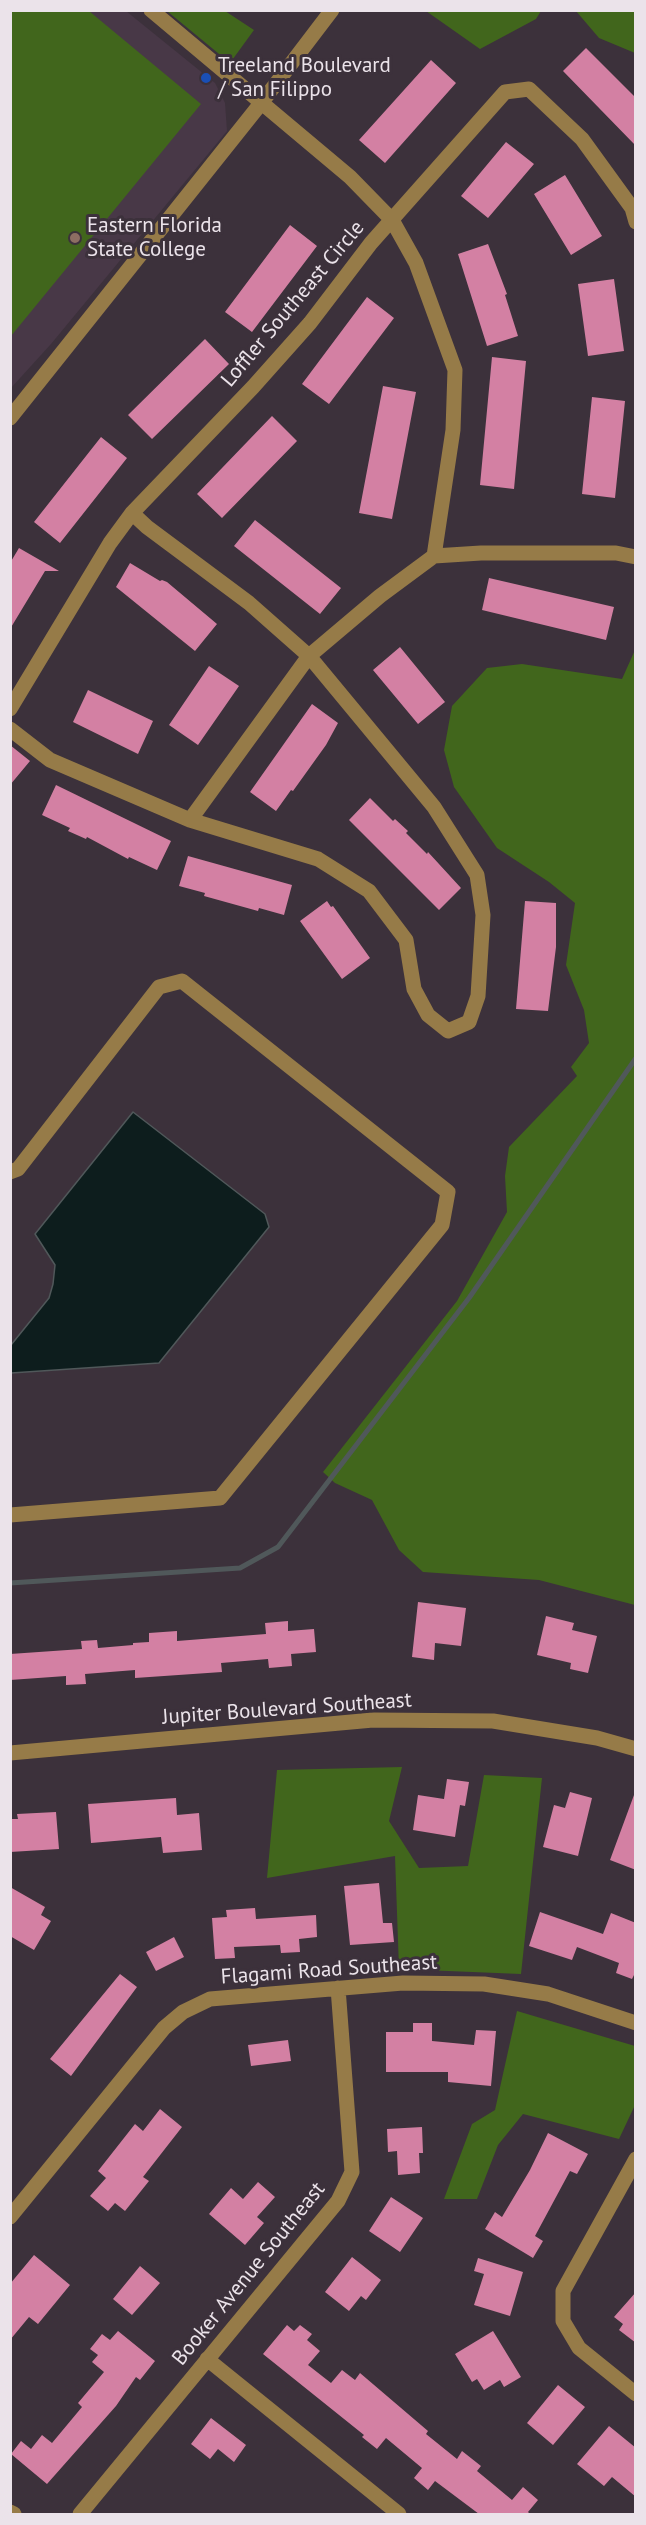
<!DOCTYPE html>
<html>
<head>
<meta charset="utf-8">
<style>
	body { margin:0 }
	#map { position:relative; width:646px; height:2525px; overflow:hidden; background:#3c313b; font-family:"PT Sans",sans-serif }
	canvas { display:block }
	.frame { position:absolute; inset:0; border:12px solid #ebe3ea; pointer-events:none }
</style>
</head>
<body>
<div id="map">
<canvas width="646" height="2525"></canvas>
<div class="frame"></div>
</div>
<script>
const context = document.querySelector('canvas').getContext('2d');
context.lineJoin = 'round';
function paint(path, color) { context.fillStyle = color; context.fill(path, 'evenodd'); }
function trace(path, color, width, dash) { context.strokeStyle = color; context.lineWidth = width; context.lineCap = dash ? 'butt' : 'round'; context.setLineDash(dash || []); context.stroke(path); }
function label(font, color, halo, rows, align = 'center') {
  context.font = font + ' "PT Sans",sans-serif'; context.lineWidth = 6; context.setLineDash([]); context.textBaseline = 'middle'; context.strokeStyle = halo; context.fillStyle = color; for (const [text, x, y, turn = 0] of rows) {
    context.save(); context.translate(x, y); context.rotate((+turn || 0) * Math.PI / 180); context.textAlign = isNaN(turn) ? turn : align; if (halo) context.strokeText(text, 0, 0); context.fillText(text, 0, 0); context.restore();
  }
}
paint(new Path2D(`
	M11,11h115l89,72 10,20 2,28 -176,213 -40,44z`), '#483847');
paint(new Path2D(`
	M11,10l78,1 112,93 -190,232z
	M167,11h58l29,19 -24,33z
	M426,11h115l-5,8 -56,30z
	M576,11h59v42l-36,-15z
	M635,650v955l-96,-25 -116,-8 -24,-22 -27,-50 -37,-17 -12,-11 134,-171 50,-89 -2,-36 4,-29 68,-71 -6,-9 18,-24 -5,-33 -18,-45 9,-62 -26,-21 -52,-34 -43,-61 -10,-37 8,-44 35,-38 35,-4 100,15z
	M402,1767l-13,54 30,47 49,-2 16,-91 58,3 -21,196 -122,-5 -4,-113 -128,22 10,-108z
	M517,2011l118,35v59l-16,34 -96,-25 -25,31 -21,54h-33l28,-75 23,-14z`), '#41661c');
const water = new Path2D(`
	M133,1112l132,102 4,13 -110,136 -148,10v-28l38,-47 4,-14 2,-19 -20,-31z`);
paint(water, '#0d1d1d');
trace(water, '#50585a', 1.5);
trace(new Path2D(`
	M10,1583l230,-15 38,-21 191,-249 167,-240`), '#50585a', 5);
paint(new Path2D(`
	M586,48l50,50v48l-73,-75z
	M431,60l25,23 -71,80 -26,-23z
	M506,142l28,22 -46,54 -27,-22z
	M565,175l37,61 -31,19 -37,-61z
	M290,225l27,21 -65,86 -27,-20z
	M488,244l19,50 -2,1 13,41 -31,10 -29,-92z
	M614,279l10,72 -36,5 -10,-72z
	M367,297l27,21 -65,86 -27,-20z
	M205,339l24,25 -77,75 -24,-24z
	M492,357l34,4 -12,128 -34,-4z
	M383,386l33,6 -24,127 -33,-6z
	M592,397l33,4 -10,97 -33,-4z
	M272,416l25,25 -75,77 -25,-24z
	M101,437l26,21 -67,85 -26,-21z
	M255,520l86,68 -21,26 -86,-68z
	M19,548l40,23h-14l-35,58v-66z
	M130,563l30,18 2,-1 5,2 50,42 -22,27 -79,-64z
	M489,578l125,29 -8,33 -124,-30z
	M400,647l45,55 -27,22 -45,-54z
	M209,666l30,20 -41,59 -29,-20z
	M88,690l65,31 -15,33 -65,-32z
	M312,704l26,19 -12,22 -33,46 -2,-1 -15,21 -26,-19z
	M10,745l20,16 -20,24z
	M56,785l115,56 -14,29 -28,-13 -1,2 -41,-22 -1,2 -18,-8 2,-3 -28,-13z
	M370,798l23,23 2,-2 13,12 -2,2 21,21 1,-2 33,36 -22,22 -90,-90z
	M188,856l104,29 -8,30 -25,-7 -1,3 -54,-15 1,-3 -26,-7z
	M327,901l4,6 2,-1 37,52 -28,21 -42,-58z
	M525,901l31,2v44l-8,64 -32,-2z
	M418,1602l48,6 -5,38 -26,-3 -1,17 -22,-3z
	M546,1616l28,7 -2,7 25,6 -9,37 -18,-4 1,-6 -34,-8z
	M288,1621v10l26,-2 2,23 -25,2 1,12 -23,2 -1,-9 -47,4 1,9 -87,6v-8l-50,4 1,10 -20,1v-9l-56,4v-26l72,-5 -1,-8 16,-1 1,8 35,-3v-2l16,-1v-9l28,-2v10l89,-7 -1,-11z
	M447,1779l22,3 -4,24 -5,-1 -5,32 -42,-7 5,-35 26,4z
	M570,1792l22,6 -14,58 -35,-9 11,-42 11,3z
	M634,1795h2v75l-26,-10z
	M176,1798l1,17 22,-2 3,37 -39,3 -2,-16 -70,6 -3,-39z
	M56,1812l3,37 -49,3v-33h8l-1,-5z
	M379,1883l4,40h9l2,19 -44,3 -6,-59z
	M10,1887l35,20 -4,8 10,6 -17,29 -24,-14z
	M255,1908l1,11 60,-4 1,22 -18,2 1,13 -19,1 -1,-8 -46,2 1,11 -20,1 -3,-41 15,-1 -1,-7z
	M540,1912l63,22 8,-21 25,10v48l-4,8 -16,-6 3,-10 -42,-16 -5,13 -43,-14z
	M174,1937l10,20 -28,14 -10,-19z
	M120,1974l17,13 -66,89 -21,-17z
	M413,2023h19v18l42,4 2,-15 20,1 -5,55 -43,-4v-10h-62v-40h27z
	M288,2040l3,21 -40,5 -3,-21z
	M160,2109l22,18 -39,50 6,4 -24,30 -10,-8 -7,8 -18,-15 16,-18 -8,-7 37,-47 8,7z
	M422,2127l1,26h-4l1,20 -22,2 -1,-24 -9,1 -1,-23z
	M548,2133l40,21 -11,20 -7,-3 -35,65 8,5 -10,17 -48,-29 10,-17 7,5 28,-47z
	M258,2182l17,15 -18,20 7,6 -19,22 -36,-31 22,-26 12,11z
	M391,2197l32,21 -23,34 -31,-21z
	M34,2255l36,30 -32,39 -9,-7 -19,23v-56z
	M352,2257l29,23 -15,20 -5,-4 -12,15 -24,-19z
	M478,2258l45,14 -13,44 -36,-11 10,-31 -10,-3z
	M140,2266l20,17 -28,32 -19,-16z
	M636,2292v51l-17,-13 4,-6 -9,-7z
	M287,2325l7,6 6,-6 12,9 -5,6 13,11 -12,14 23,18 11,-13 13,10 5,-7 68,58 -2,3 31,25 5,-8 19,15 -4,5 35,29 11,-13 15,13 -10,12 2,2h-51l-44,-33 -7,9 -14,-12 8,-10 -36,-30 -9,11 -15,-12 2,-2 -101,-81z
	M118,2331l37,30 -15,19 -4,-3 -20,29 -69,78 -36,-30 10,-13 10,8 11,-14 10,8 30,-36 -4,-4 26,-31 -12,-10 6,-7 -8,-6 12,-15 8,6z
	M493,2331l28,46 -17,10 -4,-7 -16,10 -7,-11 -5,3 -17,-28z
	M558,2385l27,22 -32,38 -26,-22z
	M211,2418l35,27 -12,17 -16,-13 -8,10 -19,-15z
	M609,2426l27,22v49l-24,-20 -8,9 -27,-22z`), '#d380a3');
trace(new Path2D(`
	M151,10l199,167 42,43 24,43 39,107 -2,60 -19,126
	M10,418l252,-316 70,-92
	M10,709l100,-166 22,-30 121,-126 57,-64 61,-80 134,-151 24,-3 53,50 50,69 4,14
	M10,729l40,31 140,60 128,39 51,32 37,49 8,49 14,26 20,16 21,-9 9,-26 5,-81 -6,-40 -43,-68 -125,-151 -60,-53 -102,-76 -15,-14
	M190,820l119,-164 71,-60 54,-40 47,-3h135l20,4
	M10,1172l8,-3 141,-182 23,-6 266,211 -6,33 -222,273 -210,17
	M10,1753l363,-33 120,1 104,17 39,11
	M636,2159l-73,132v30l16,27 57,46
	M10,2217l154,-189 19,-16 27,-13 193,-16 81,1 64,10 88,29
	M207,2359l192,155
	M10,2512l4,2
	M80,2514l258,-313 14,-29 -14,-184`), '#967b48', 15);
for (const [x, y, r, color] of [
	[206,78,6,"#1a4fb4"],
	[75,238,6,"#8d6e63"]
]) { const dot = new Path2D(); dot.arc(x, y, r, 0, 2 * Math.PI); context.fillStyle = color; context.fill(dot); trace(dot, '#3c313b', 2); }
label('21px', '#ebe3ea', '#3c313b', [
	["Treeland Boulevard",218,66],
	["/ San Filippo",218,90],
	["Eastern Florida",87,226],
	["State College",87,250]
], 'left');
label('21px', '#ebe3ea', '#3c313b', [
	["Loffler Southeast Circle",293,304,-50],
	["Jupiter Boulevard Southeast",287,1709,-4],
	["Flagami Road Southeast",329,1970,-4],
	["Booker Avenue Southeast",249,2274,-51]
]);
</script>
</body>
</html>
